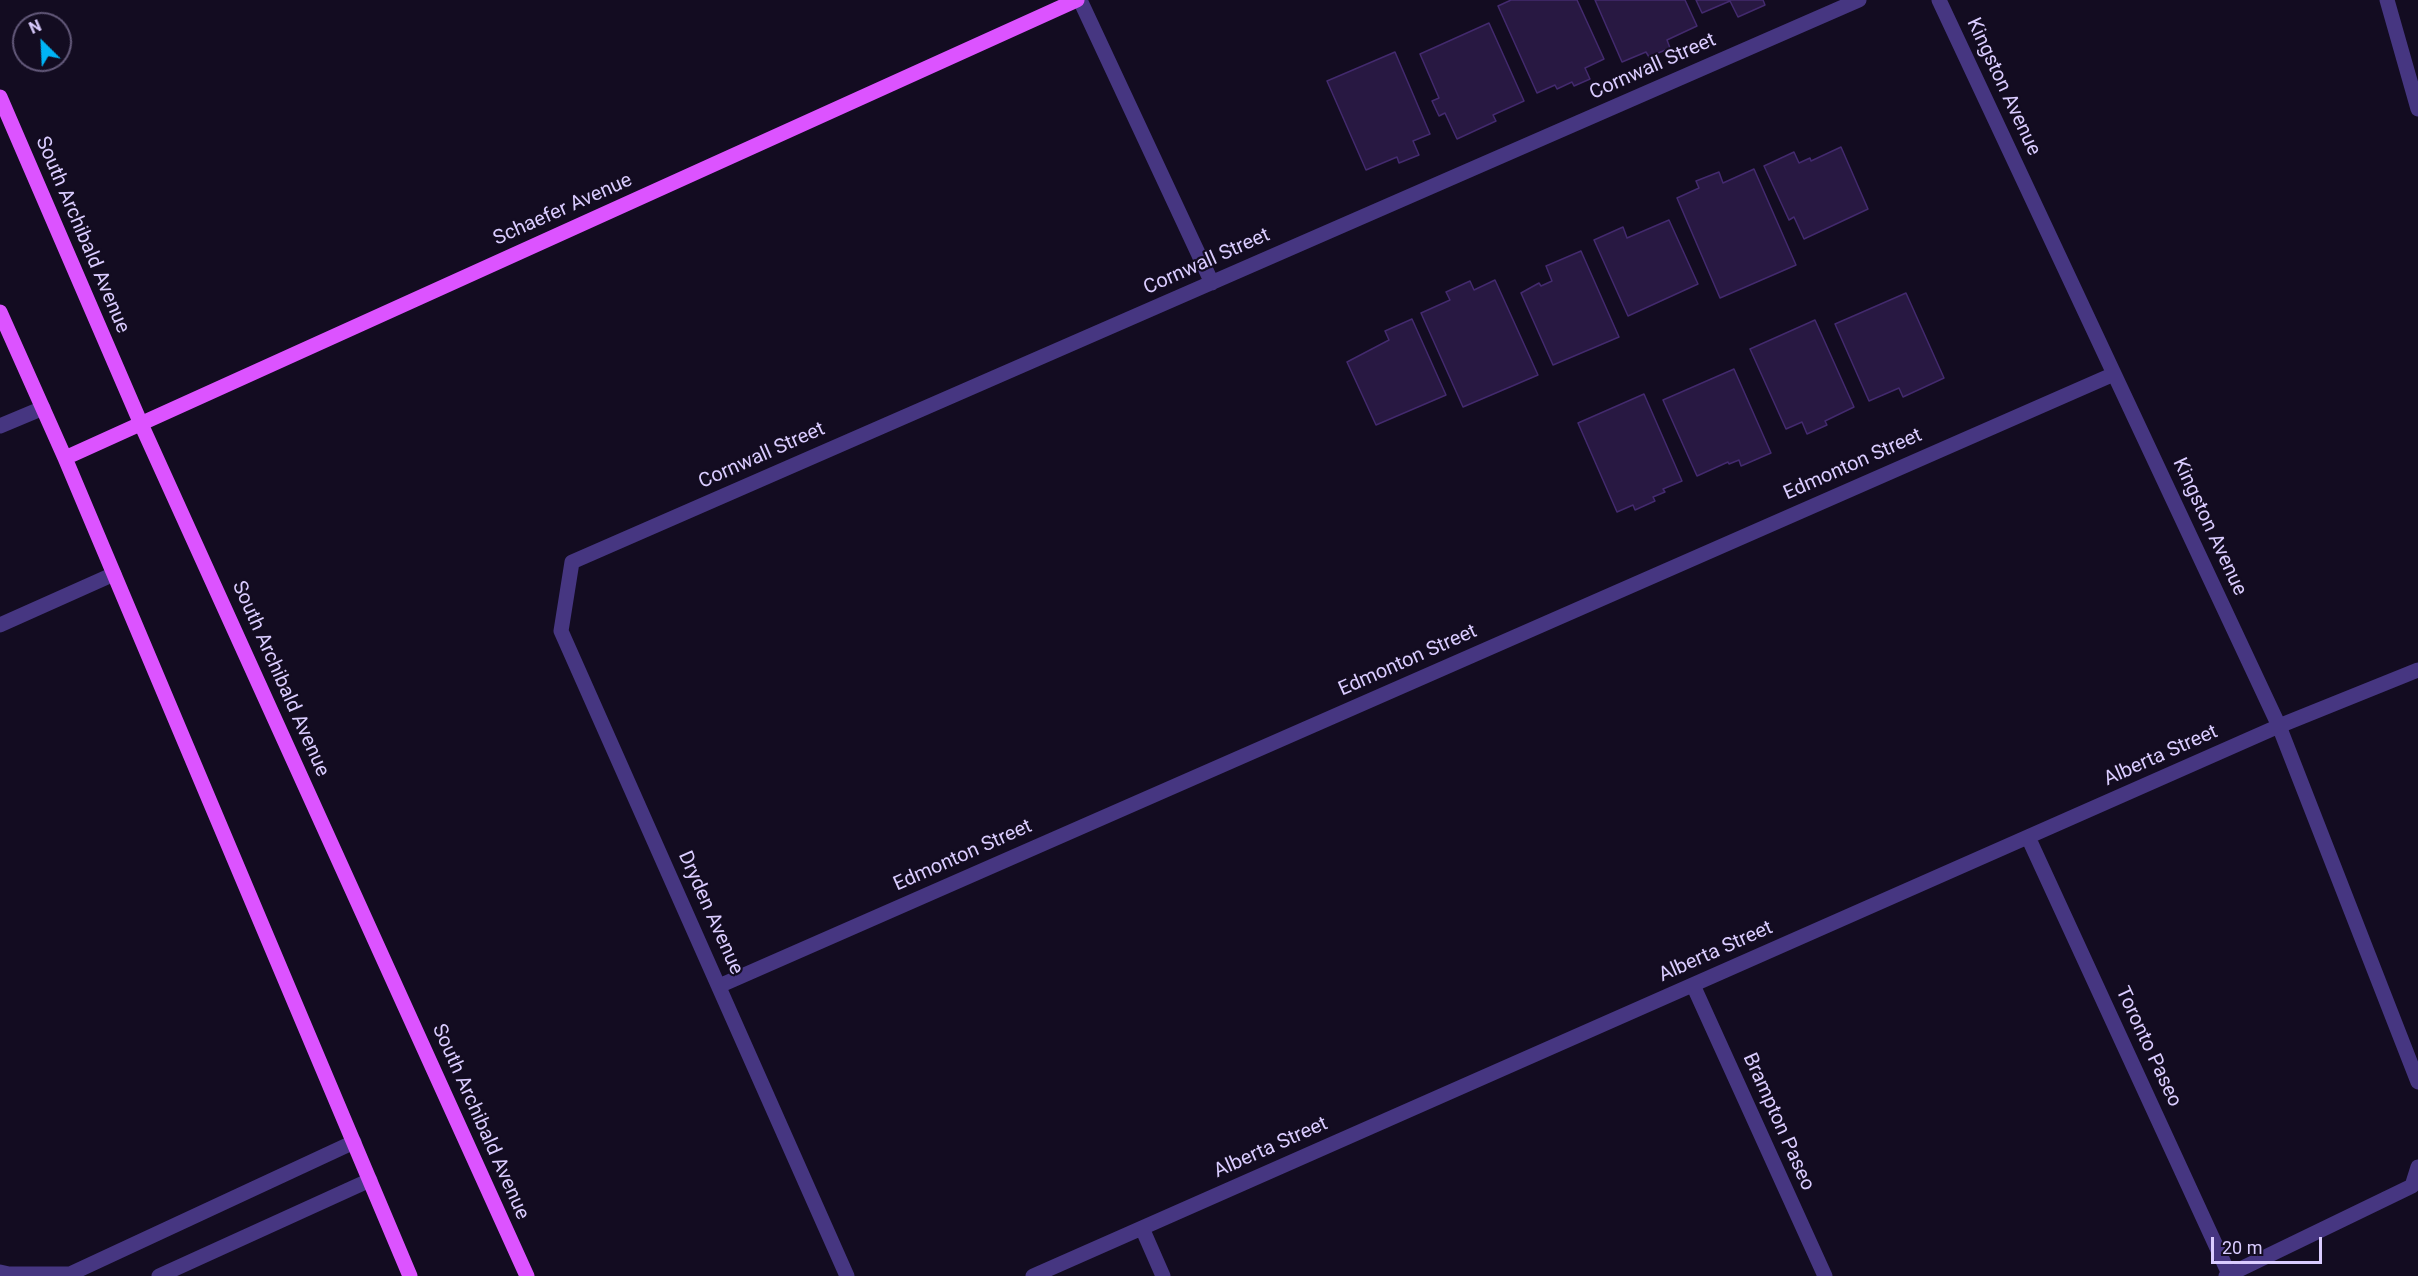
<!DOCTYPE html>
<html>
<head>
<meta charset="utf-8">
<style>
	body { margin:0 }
	#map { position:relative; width:2418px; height:1276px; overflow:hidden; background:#130c21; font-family:Roboto,sans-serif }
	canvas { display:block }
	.north { position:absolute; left:12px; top:12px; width:60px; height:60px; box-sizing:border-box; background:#130c21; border:2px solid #63597a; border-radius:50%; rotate:336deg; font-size:16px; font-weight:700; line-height:24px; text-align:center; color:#daccff }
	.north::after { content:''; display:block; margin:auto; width:21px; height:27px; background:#00b5f7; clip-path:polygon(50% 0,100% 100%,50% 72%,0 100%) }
	.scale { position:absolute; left:2211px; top:1237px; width:111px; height:27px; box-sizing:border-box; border:3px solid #daccff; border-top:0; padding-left:8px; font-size:18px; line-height:21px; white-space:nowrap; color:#daccff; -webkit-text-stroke:4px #130c21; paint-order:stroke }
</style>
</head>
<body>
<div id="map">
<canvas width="2418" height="1276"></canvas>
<div class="north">N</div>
<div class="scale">20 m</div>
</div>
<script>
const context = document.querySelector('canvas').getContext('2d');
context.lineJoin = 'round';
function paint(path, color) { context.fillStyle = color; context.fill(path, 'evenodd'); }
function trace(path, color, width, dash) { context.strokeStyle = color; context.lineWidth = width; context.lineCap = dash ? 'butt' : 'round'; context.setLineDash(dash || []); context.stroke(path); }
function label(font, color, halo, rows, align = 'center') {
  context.font = font + ' Roboto,sans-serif'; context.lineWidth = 4.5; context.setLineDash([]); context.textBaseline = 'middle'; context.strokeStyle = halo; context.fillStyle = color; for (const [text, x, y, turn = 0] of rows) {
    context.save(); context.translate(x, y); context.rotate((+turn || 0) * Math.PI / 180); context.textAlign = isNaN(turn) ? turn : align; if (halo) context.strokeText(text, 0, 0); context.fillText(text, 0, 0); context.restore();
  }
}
const building = new Path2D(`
	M1511,0h66l27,59 -19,9 5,11 -16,7 -2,-4 -15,7 -2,-4 -18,8 -39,-87z
	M1595,0h90l12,26 -30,14 3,8 -21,9 -3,-5 -24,10z
	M1696,0h67l2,5 -27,12 -8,-16 -28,12z
	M1489,23l35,78 -31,14 3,6 -39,18 -12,-26 -6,3 -7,-15 7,-3 -19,-44z
	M1395,52l35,82 -17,7 6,14 -20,8 -2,-6 -31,13 -39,-89z
	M1841,147l27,62 -64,30 -10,-22 -5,3 -25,-54 30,-14 5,11 11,-5 1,3z
	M1754,169l42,96 -76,33 -43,-100 22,-10 -3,-7 23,-9 4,11z
	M1669,220l29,64 -70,32 -34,-76 29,-13 4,11z
	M1581,251l38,86 -66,28 -32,-72 18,-10 2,3 11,-5 -6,-15z
	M1495,280l43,95 -75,32 -42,-94 29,-13 -4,-8 24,-11 4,9z
	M1906,293l38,85 -41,19 -4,-9 -30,13 -34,-77z
	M1412,319l34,76 -70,30 -29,-63 42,-22 -4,-9z
	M1815,320l39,87 -29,14 2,4 -20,9 -5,-12 -16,7 -36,-80z
	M1734,369l37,84 -30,13 -2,-6 -10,4 -1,-2 -31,14 -34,-76z
	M1644,394l38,87 -19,8 2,3 -12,5 2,4 -20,9 -2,-5 -16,7 -39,-89z`);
paint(building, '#281842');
trace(building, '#432a6e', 1.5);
trace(new Path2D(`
	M1080,0l132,283
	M1939,0l340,726 139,356
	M2387,0l31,109
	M0,426l43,-18
	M0,625l114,-51
	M2028,837l201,437
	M1693,985l132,291
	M719,986l1395,-612
	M1142,1228l21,48
	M0,1272l9,2h61l284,-132
	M159,1276l211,-96
	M847,1276l-286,-645 11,-69 1287,-562
	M1033,1276l1246,-550 139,-56
	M2226,1276l186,-90 6,-19`), '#463681', 15);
trace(new Path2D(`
	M0,97l141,327 386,852
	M0,312l65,146 345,818
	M65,458l1012,-458`), '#dc53ff', 15);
label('20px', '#daccff', '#130c21', [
	["Cornwall Street",1653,67,-24],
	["Kingston Avenue",2003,87,65],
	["Schaefer Avenue",563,210,-24],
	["South Archibald Avenue",82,235,67],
	["Cornwall Street",1207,262,-24],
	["Cornwall Street",762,456,-24],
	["Edmonton Street",1853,465,-24],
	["Kingston Avenue",2209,527,65],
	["Edmonton Street",1408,661,-24],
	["South Archibald Avenue",280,679,66],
	["Alberta Street",2161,756,-24],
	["Edmonton Street",963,856,-24],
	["Dryden Avenue",710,913,66],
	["Alberta Street",1716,952,-24],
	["Toronto Paseo",2148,1047,65],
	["South Archibald Avenue",480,1122,66],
	["Brampton Paseo",1778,1122,66],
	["Alberta Street",1271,1148,-24]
]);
</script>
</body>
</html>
